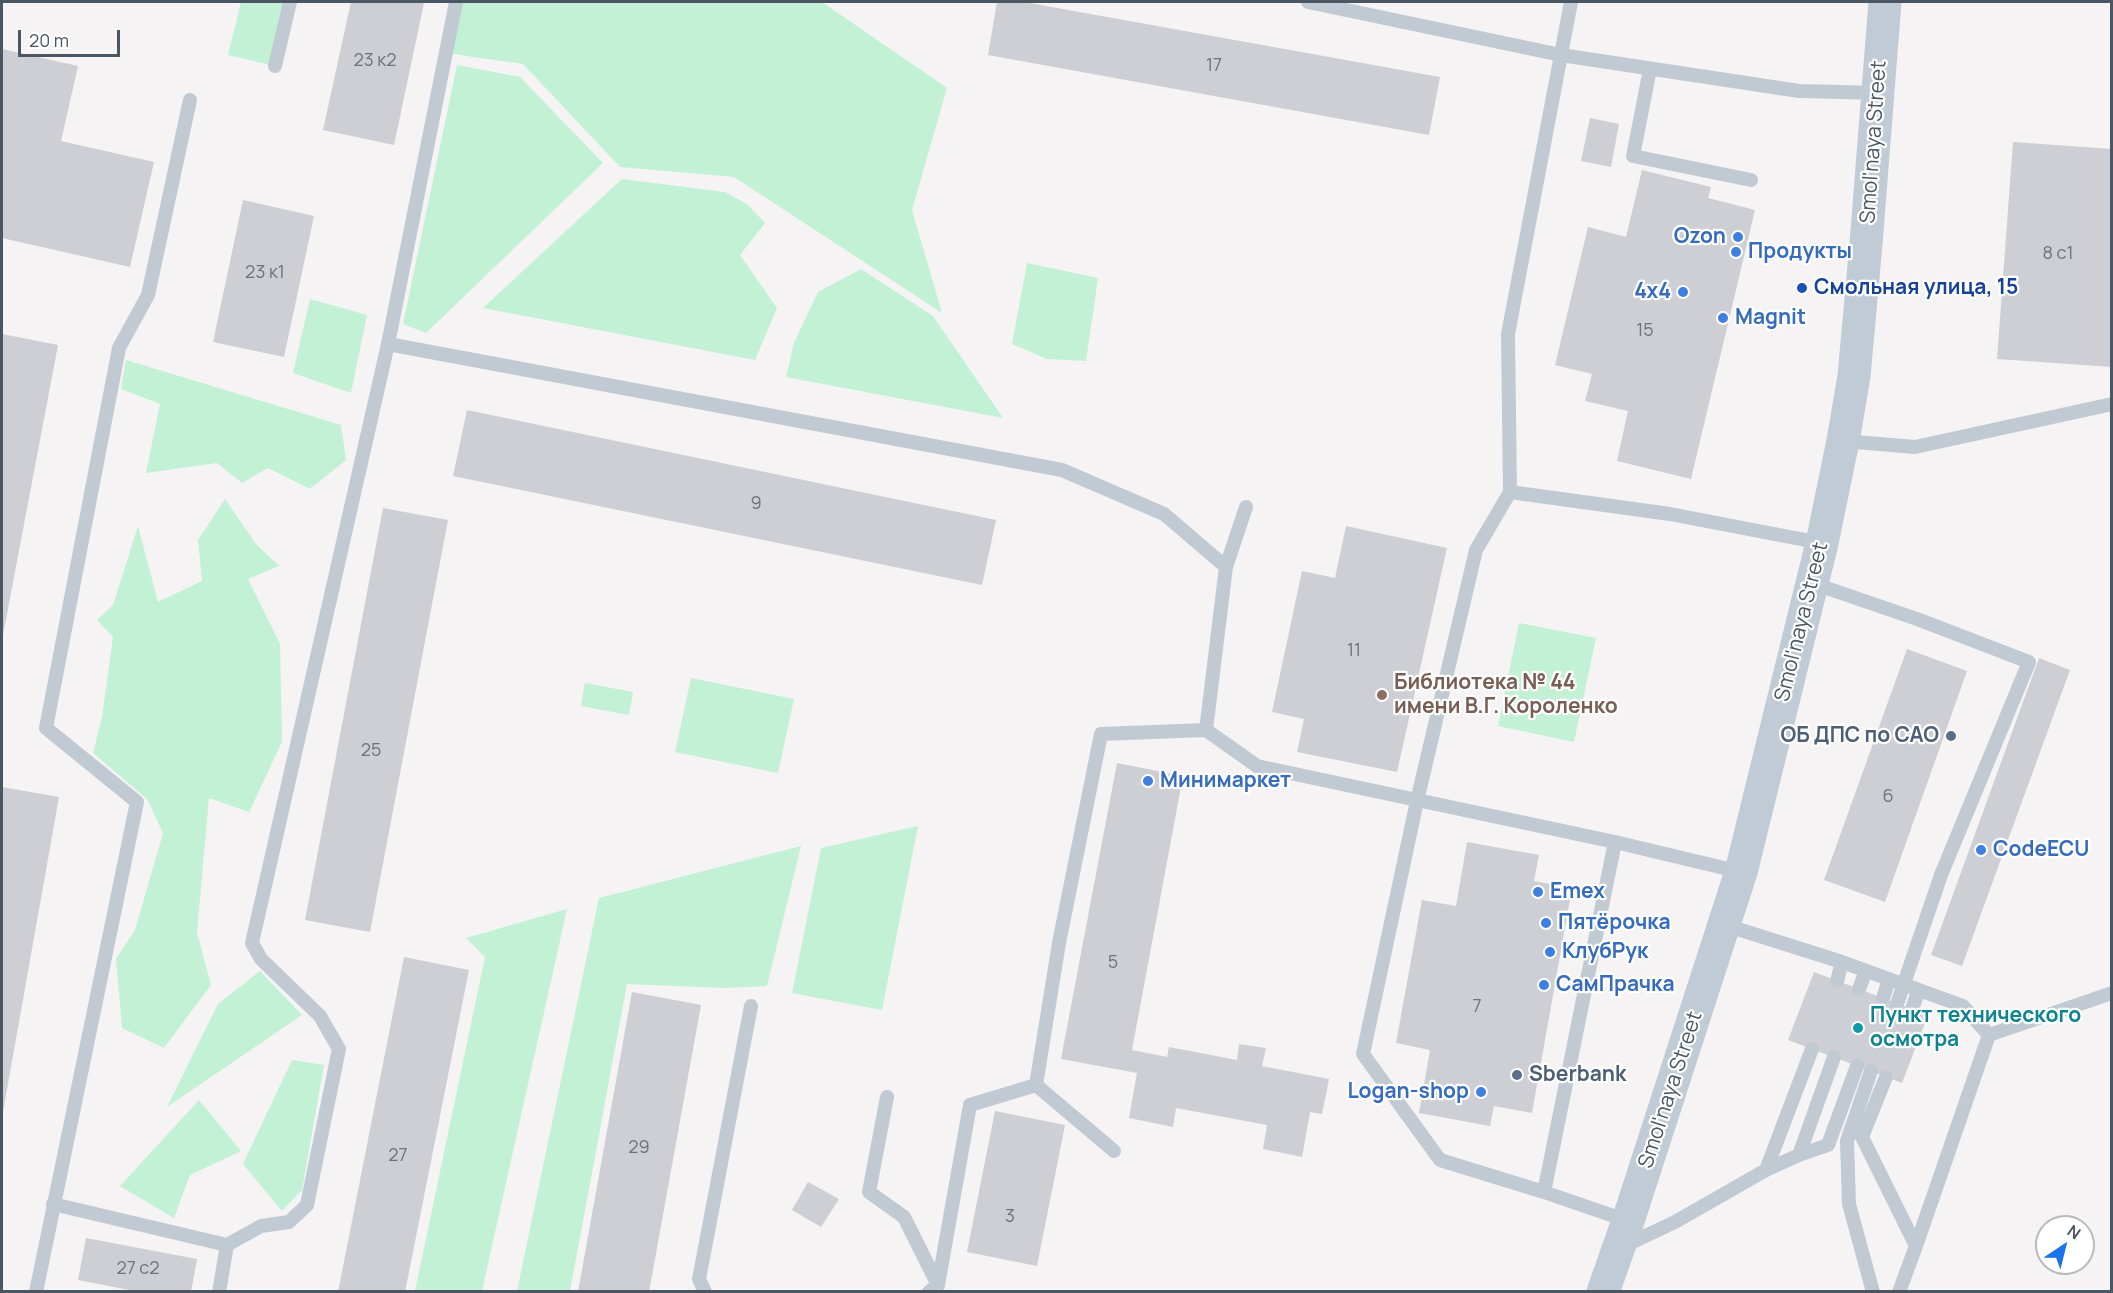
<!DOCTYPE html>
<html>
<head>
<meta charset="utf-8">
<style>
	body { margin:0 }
	#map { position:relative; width:2113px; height:1293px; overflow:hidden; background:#f5f3f3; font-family:Manrope,sans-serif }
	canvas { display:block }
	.frame { position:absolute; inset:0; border:3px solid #4a5661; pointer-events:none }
	.north { position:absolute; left:2035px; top:1215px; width:60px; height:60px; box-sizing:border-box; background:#fff; border:2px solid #b7bbc0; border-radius:50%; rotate:35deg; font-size:16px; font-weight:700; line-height:24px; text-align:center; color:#4a5661 }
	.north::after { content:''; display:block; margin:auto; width:21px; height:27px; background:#1a73e8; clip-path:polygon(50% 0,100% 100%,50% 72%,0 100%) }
	.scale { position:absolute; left:18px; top:30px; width:102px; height:27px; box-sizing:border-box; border:3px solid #4a5661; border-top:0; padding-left:8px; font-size:18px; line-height:21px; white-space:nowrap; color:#4a5661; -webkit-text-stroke:4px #fff; paint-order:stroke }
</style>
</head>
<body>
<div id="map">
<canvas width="2113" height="1293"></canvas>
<div class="frame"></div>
<div class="north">N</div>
<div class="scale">20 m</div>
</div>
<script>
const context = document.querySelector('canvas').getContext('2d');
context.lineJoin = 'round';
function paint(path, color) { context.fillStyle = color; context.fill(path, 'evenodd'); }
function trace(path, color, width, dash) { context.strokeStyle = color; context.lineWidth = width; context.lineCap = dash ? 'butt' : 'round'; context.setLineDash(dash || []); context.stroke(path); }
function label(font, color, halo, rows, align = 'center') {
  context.font = font + ' Manrope,sans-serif'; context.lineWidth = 4.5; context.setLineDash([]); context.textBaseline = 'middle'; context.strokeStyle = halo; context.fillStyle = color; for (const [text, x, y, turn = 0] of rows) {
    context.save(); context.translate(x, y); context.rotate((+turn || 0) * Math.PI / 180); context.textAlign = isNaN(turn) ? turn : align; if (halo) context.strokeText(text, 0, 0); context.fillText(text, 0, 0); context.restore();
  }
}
paint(new Path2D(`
	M241,2h49l-15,64 -47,-11z
	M456,2h366l125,86 -35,122 30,103 -208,-136 -114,-10 -97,-103 -77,-11z
	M457,65l63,12 83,86 -177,170 -23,-9z
	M622,179l103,13 22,12 18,19 -25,32 37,53 -22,52 -272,-52z
	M1027,263l71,15 -12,83 -39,-2 -35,-15z
	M861,269l72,47 70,102 -217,-41 8,-34 24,-51z
	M310,299l57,16 -16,78 -58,-20z
	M126,360l215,65 5,35 -36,29 -42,-21 -26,15 -25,-20 -71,10 14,-69 -39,-15z
	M225,499l31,45 23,22 -31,13 32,65 2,98 -33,70 -40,-14 -12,134 14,53 -47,63 -42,-20 -6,-69 19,-29 28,-97 -16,-34 -54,-46 9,-36 11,-80 -16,-17 16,-15 25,-79 20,76 44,-21 -4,-41z
	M1519,623l77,15 -22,104 -76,-16z
	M691,678l103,21 -16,74 -103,-21z
	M585,683l48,9 -4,23 -48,-9z
	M918,826l-36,184 -90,-17 29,-145z
	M801,846l-34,140 -42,2 -98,-4 -57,307h-53l82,-393z
	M567,909l-85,382h-67l70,-334 -19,-19z
	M260,971l42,44 -135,92 51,-103z
	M292,1060l32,5 -22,125 -20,21 -39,-47z
	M199,1100l42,51 -51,24 -16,43 -54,-32z`), '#c3f1d5');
paint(new Path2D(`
	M351,2h64l9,1 -30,142 -71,-15z
	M997,2h27l416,75 -11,58 -441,-80z
	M2,49l76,17 -17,75 93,21 -24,105 -128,-29z
	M1590,118l29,6 -8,43 -30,-6z
	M2013,142l99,7v218l-115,-8z
	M1642,170l69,17 -3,11 47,12 -64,269 -74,-18 11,-50 -43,-10 7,-27 -37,-9 33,-138 38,10z
	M243,200l71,16 -30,141 -71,-15z
	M2,334l56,11 -55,290h-1z
	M467,410l529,110 -14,65 -529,-109z
	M383,508l65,12 -78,412 -65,-12z
	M1346,526l101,22 -50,224 -100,-20 7,-33 -32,-7 30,-141 33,7z
	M1907,649l60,22 -82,231 -61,-22z
	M2039,658l31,12 -108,296 -31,-11z
	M1117,763l66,13 -51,274 35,7 2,-10 68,13 2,-16 27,4 -4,18 67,13 -7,35 -12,-2 -8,45 -39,-8 4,-24 -91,-17 -3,19 -44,-9 8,-45 -76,-14z
	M2,787l57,10 -56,315h-1z
	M1467,842l72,13 -5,26 38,7 -40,225 -38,-7 -4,20 -71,-13 11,-63 -34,-7 26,-143 34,6z
	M404,957l65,13 -64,322h-67z
	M1814,972l114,43 -26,68 -114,-43z
	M632,992l69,13 -52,287h-71z
	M995,1111l70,14 -28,141 -70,-14z
	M808,1182l31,17 -18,28 -29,-17z
	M86,1238l111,21 -6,33h-51l-62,-12z`), '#cdcfd5');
trace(new Path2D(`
	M1308,2l253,53 238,36 80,2
	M275,66l15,-64
	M1650,69l-17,87 118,24
	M388,344l674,126 102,44 62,53 -20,163
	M1843,441l72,6 197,-43
	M1510,492l-2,-158 63,-332
	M1226,567l20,-60
	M1812,583l105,36 112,43 -88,213 -44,129
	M1725,925l117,37 121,44 26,29
	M1837,981l5,-19
	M1859,989l7,-18
	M1883,998l6,-19
	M1912,1009l7,-19
	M1871,1071l-24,70 2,63 24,88
	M1886,1077l-24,60 54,109
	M1036,1085l78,66
	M887,1097l-18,95 35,25 34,68
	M1799,1155l29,-10 29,-79
	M1766,1170l33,-15 35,-98
	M1544,1192l71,-350
	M53,1204l174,41 34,-19 28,-4 18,-17 32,-156 -19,-33 -59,-57 -9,-16 136,-599 68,-342
	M1628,1221l-84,-29 -104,-32 -77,-106 54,-253 59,-251 34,-58 160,22 151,29
	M1622,1247l53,-25 91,-52 46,-121
	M36,1292l101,-490 -91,-74 73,-380 29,-53 42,-195
	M219,1292l8,-47
	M705,1292l-6,-13 52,-273
	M929,1292l9,-7 32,-180 66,-20 23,-142 42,-209 105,-4 51,36 358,76 126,30
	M1899,1292l17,-46 73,-211 123,-42`), '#c1cad2', 14);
trace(new Path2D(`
	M1603,1292l25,-71 113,-349 81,-329 21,-102 11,-65 12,-132 19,-242`), '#c1cbd6', 33);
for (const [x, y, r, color] of [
	[1738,237,6,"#3f7fe0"],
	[1736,252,6,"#3f7fe0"],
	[1802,288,6,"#1a4fb4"],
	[1683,292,6,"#3f7fe0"],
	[1723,318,6,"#3f7fe0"],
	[1382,695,6,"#8d6e63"],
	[1951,736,6,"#5c6f8a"],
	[1148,781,6,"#3f7fe0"],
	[1981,850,6,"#3f7fe0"],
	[1538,892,6,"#3f7fe0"],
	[1546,923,6,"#3f7fe0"],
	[1550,952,6,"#3f7fe0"],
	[1544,985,6,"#3f7fe0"],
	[1858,1028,6,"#0f9aa8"],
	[1517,1075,6,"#5c6f8a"],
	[1481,1092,6,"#3f7fe0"]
]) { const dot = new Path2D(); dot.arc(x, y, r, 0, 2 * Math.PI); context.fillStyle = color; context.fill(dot); trace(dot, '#fff', 2); }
label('18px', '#6b747e', null, [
	["23 к2",375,61],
	["17",1214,66],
	["8 с1",2058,254],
	["23 к1",265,273],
	["15",1645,331],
	["9",756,504],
	["11",1354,651],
	["25",371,751],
	["6",1888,797],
	["5",1113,963],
	["7",1477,1007],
	["29",639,1148],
	["27",398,1156],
	["3",1010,1217],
	["27 с2",138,1269]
]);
label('21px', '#4a5661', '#fff', [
	["Smol'naya Street",1874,142,-86],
	["Smol'naya Street",1802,622,-76],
	["Smol'naya Street",1671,1090,-72]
]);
label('bold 21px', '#366cbe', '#fff', [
	["Ozon",1726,237,"right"],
	["Продукты",1748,252],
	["4х4",1671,292,"right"],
	["Magnit",1735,318],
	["Минимаркет",1160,781],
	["CodeECU",1993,850],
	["Emex",1550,892],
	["Пятёрочка",1558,923],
	["КлубРук",1562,952],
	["СамПрачка",1556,985],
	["Logan-shop",1469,1092,"right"]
], 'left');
label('bold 21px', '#164399', '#fff', [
	["Смольная улица, 15",1814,288]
], 'left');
label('bold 21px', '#785e54', '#fff', [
	["Библиотека № 44",1394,683],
	["имени В.Г. Короленко",1394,707]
], 'left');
label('bold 21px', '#4e5e75', '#fff', [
	["ОБ ДПС по САО",1939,736],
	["Sberbank",1529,1075,"left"]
], 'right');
label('bold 21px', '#0d838f', '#fff', [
	["Пункт технического",1870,1016],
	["осмотра",1870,1040]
], 'left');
</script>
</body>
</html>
